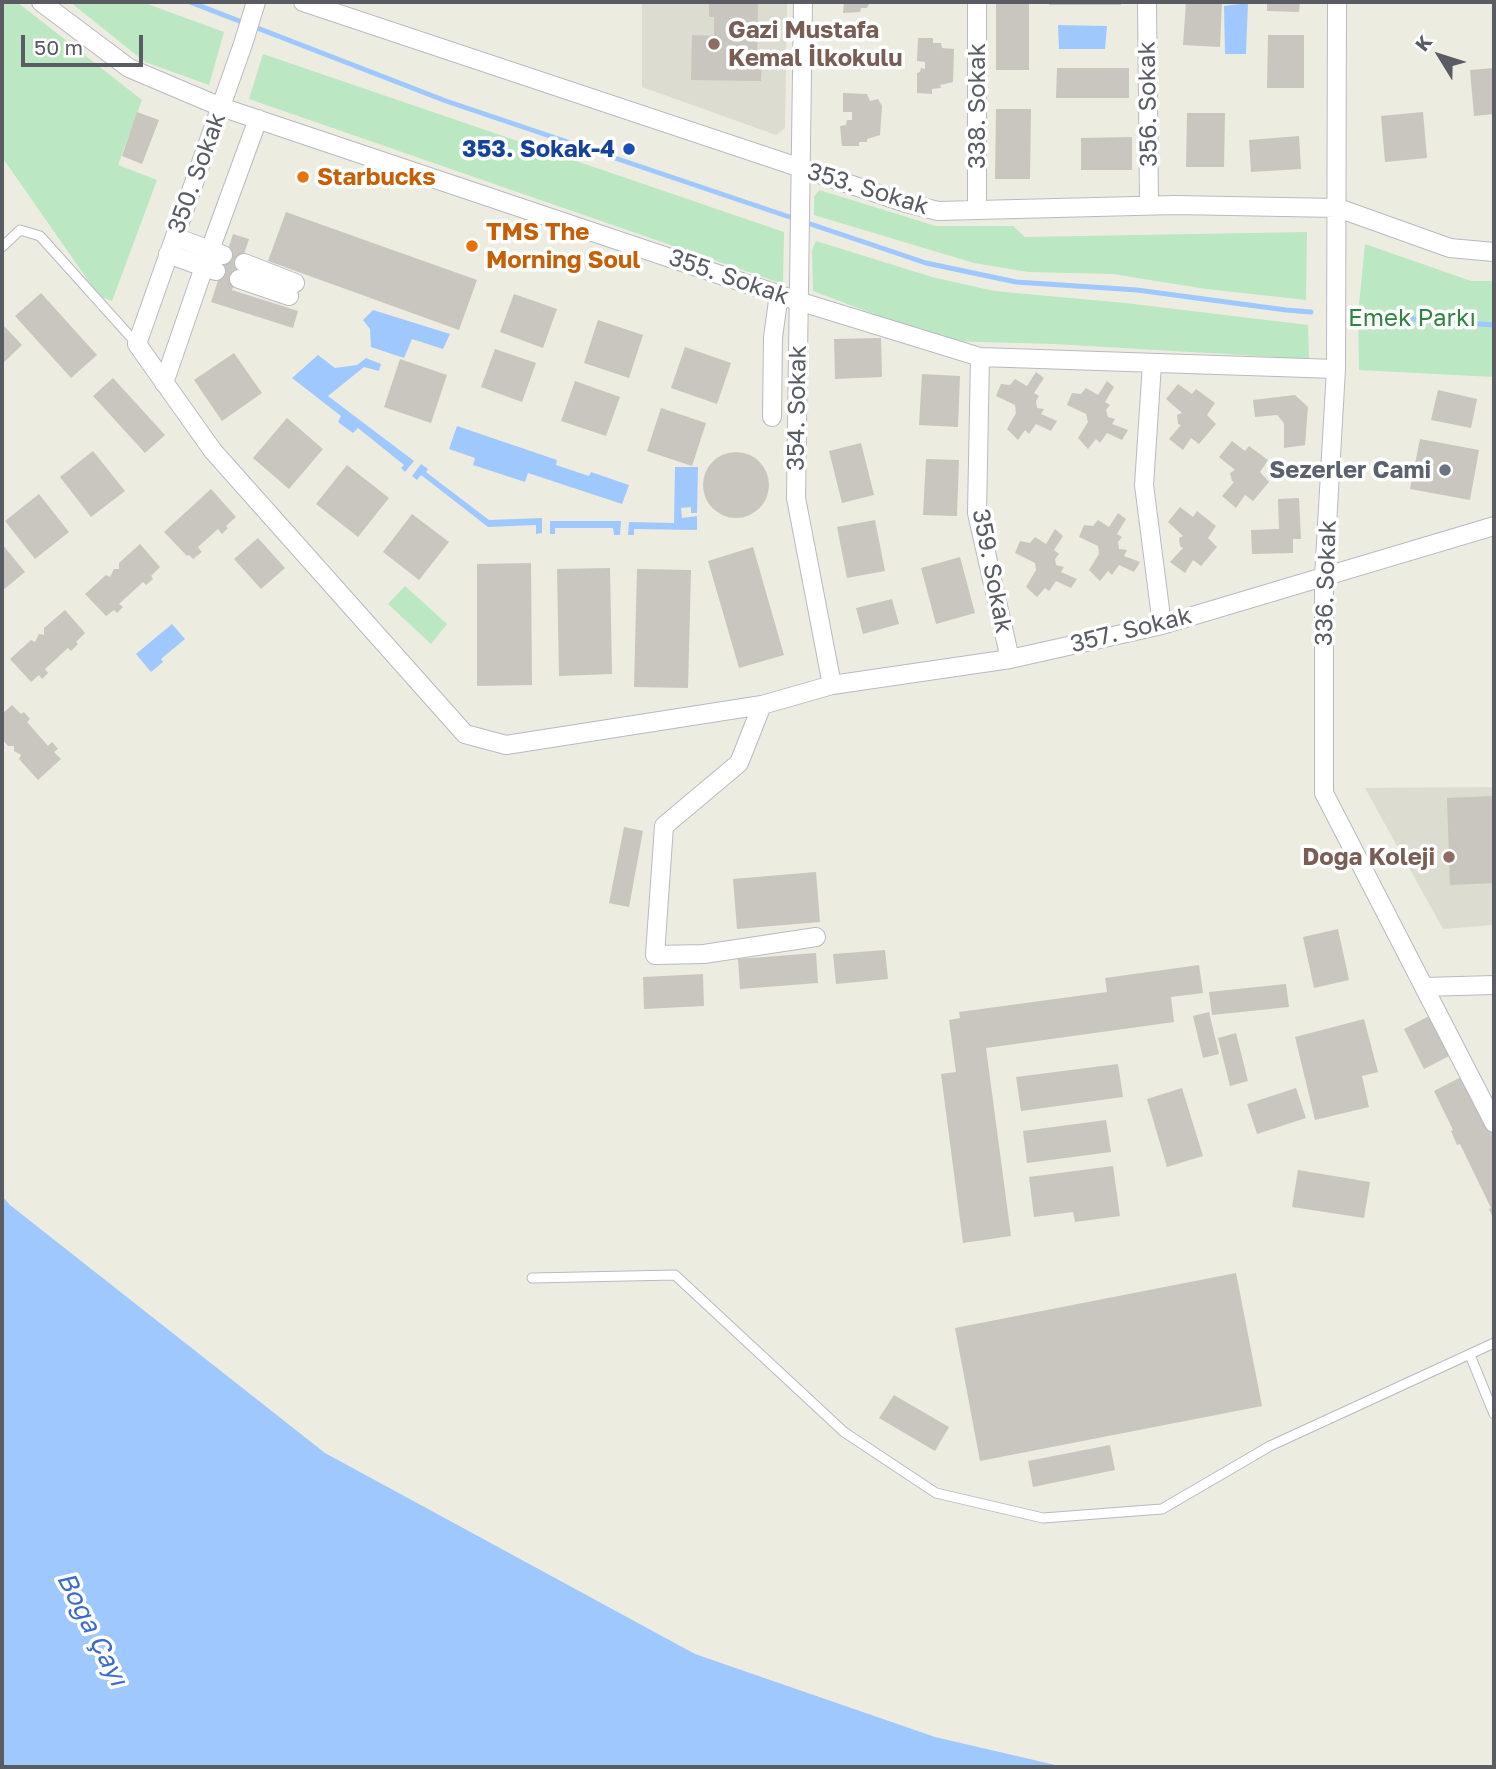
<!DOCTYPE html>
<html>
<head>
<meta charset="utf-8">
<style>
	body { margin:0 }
	#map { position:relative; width:1496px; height:1769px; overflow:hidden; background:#edece1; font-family:"Golos Text",sans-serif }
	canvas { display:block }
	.frame { position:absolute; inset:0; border:4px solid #595c63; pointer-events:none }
	.north { position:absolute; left:1405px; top:21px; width:70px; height:70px; -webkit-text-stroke:5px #fff; paint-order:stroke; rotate:308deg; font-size:19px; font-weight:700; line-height:28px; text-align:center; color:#595c63 }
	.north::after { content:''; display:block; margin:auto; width:24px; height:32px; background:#595c63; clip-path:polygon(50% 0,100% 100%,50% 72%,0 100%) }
	.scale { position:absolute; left:21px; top:35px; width:122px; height:32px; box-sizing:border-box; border:4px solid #595c63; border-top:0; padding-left:9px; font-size:21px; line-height:24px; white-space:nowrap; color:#595c63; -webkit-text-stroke:5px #fff; paint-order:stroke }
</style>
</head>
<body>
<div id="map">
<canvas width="1496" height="1769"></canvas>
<div class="frame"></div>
<div class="north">K</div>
<div class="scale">50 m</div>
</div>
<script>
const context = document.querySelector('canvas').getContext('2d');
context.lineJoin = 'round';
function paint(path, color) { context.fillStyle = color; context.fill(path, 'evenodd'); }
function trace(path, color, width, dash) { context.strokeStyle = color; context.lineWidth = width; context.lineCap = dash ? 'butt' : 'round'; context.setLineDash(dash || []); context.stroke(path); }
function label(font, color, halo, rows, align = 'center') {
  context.font = font + ' "Golos Text",sans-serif'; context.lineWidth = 7; context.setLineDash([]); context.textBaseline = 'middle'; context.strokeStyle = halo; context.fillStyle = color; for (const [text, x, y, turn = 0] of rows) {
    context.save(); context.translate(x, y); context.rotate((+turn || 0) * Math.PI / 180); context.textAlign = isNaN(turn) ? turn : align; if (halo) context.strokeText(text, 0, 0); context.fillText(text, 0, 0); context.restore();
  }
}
paint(new Path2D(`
	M642,2h145l-2,126 -9,7 -134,-48z
	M1494,787v138l-51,4 -78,-141z`), '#dddcd0');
paint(new Path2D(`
	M2,2h15l125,98 -24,65 39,15 -45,121 -13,-5 -97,-139z
	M70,2h72l82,30 -15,53 -64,-23z
	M263,54l521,178 -1,52 -534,-185z
	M819,190l117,36h77l12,11 282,-5 -1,68 -100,-11 -93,-15 -85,-2 -54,-9 -160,-48v-18z
	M816,241l116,36 62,14 131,12 183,22 1,34 -254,-15 -110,-3 -132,-50 -1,-41z
	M1365,244l106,37h23v96l-135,-7 -1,-55z
	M405,586l42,38 -16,20 -43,-40z`), '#bbe7c2');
paint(new Path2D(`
	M1248,3l-2,51h-21l-1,-48z
	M1058,25l49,1 -2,23h-46z
	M373,310l77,24 -7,15 -31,-10 -8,19 -33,-11 -1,-18 -7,-9z
	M318,355l17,13 22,-3 9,-7 15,6 -2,7 -15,-4 -36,29 86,65 -9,11 -4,-4 3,-3 -46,-37 -5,5 -15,-11 3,-6 -49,-38z
	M457,426l100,34 -1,5 33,11 2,-4 38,13 -7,19 -94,-31 -3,9 -52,-17 2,-7 -26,-9z
	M421,464l7,5 -2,3 63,48 53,-2v15l-6,1v-9l-48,2 -67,-52 -4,5 -5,-4z
	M675,467h23l-1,46h-6v-6l-10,1 1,10 15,-2v14l-63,-1v6h-6l1,-13 45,1z
	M550,521h71l-1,14h-6l-1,-7h-58v6h-5z
	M172,624l13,15 -24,20 2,3 -12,10 -15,-18z
	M2,1196l8,9 315,248 370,201 240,83 129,30h-1062z`), '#9fc8ff');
trace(new Path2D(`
	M190,2l256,99 480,162 90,19 121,8 149,20 25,2
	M1358,315l136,10`), '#9fc8ff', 5);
paint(new Path2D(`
	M709,2h49l-1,55h5l-1,24 -70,-1 1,-45 22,1v-19h-5z
	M844,2h31v1l-6,1 -2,4h-6l-1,4 -17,1z
	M996,2h33v68h-33z
	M1049,2h72v3h-72z
	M1186,2h36l-2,45 -37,-2z
	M1267,2h33l-1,10 -32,-1z
	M1268,35h36v53h-37z
	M918,38h15v5h8l1,5 12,1 -1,33 -13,3 1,3 -9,1v5l-15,-1v-20l3,-1 1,-4 4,1v-7l-8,-1z
	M1057,68h72v30h-73z
	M1494,68v46l-20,2 -4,-46z
	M843,93l24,1 3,7 8,-2 4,7 -2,29 -13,4v3h-8v4h-17l-2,-20 6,-1 1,-5h5v-8h-9z
	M996,109h35l-1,70h-35z
	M137,112l22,8 -17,44 -20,-8z
	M1423,112l4,46 -42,4 -4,-46z
	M1187,113h38l-1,54h-38z
	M1299,136l2,33 -50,3 -2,-32z
	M1132,137v33h-51v-32z
	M286,212l191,68 -18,50 -191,-69z
	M233,234l16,5 -17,51 66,21 -5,17 -82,-26z
	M41,293l56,62 -26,23 -56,-62z
	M514,294l43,15 -14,39 -43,-16z
	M598,320l45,15 -14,43 -45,-15z
	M2,324l20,21 -20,19z
	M881,338l1,39 -47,2 -1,-40z
	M685,347l46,16 -14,41 -46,-16z
	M495,349l41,14 -14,39 -41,-15z
	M234,353l28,40 -40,28 -28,-41z
	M400,359l47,16 -16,48 -47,-16z
	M1036,372l8,6 -10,15 5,3 -3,5 1,7 7,1 -3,5 16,7 -6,10 -15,-7 -7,10 -4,-4 -7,10 -11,-11 9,-16 -1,-8 -19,-9 5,-12 9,1 5,-6 12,7z
	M922,374l38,2 -2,51 -39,-2z
	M113,378l52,57 -20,18 -52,-57z
	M575,381l45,16 -14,39 -45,-15z
	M1107,381l7,6 -9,15 5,3 -4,5 2,7 7,2 -3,5 16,6 -6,10 -15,-7 -7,10 -4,-4 -8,10 -10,-11 10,-16 -2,-8 -19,-9 5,-12 9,1 5,-6 12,7z
	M1178,384l14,10 4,-5 19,14 -8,12 9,9 -17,20 -8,-6 -8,12 -14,-11 12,-14 -3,-1 -1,-9 5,-2 -16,-14z
	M1438,390l39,9 -6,29 -40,-8z
	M1295,395l13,12 -3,38 -21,3v-25l-7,-8 -22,2 -2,-17z
	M661,408l45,15 -14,43 -45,-15z
	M287,418l36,31 -34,40 -36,-31z
	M1420,439l59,11 -9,50 -60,-11z
	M1232,441l13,10 4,-5 19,14 -8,12 9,10 -16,19 -8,-6 -9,13 -14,-12 12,-14 -2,-1 -2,-8 5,-3 -16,-13z
	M861,443l13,52 -32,8 -13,-52z
	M93,451l32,40 -34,26 -31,-40z
	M703 485a33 33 0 1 1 66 0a33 33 0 1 1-66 0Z
	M926,459l33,1 -2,56 -34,-1z
	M347,465l42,33 -31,39 -42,-33z
	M211,489l25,28 -10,9 2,2 -6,6 -4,-5 -20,18 4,5 -9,7 -4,-4 -2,1 -23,-24z
	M39,494l30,38 -34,27 -30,-38z
	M1299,498l2,41h-8v14l-41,1 -1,-24 28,-1 -1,-30z
	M1180,507l13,10 4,-6 19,15 -8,12 9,9 -16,19 -8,-6 -8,13 -15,-11 13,-14 -3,-2 -1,-8 4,-2 -15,-14z
	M1118,513l8,6 -9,15 5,3 -4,5 1,7 8,1 -3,6 16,6 -6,10 -15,-7 -7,10 -4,-4 -8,10 -11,-11 10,-16 -1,-8 -19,-9 5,-12 9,1 5,-6 11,7z
	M412,514l37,28 -30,38 -36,-28z
	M875,520l10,51 -38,7 -10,-51z
	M1055,529l8,7 -9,14 5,4 -4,5 1,6 8,2 -3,5 16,7 -6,9 -15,-7 -7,10 -4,-3 -8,9 -11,-10 10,-17 -1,-7 -20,-10 5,-12 10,2 5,-6 11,7z
	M258,538l27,30 -24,21 -27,-30z
	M2,544l23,28 -23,19z
	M140,544l20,23 -9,9 2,3 -7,6 -3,-3 -24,22 4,3 -6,6 -3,-3 -8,6 -21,-22 21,-19 4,2 4,-8h5v-6z
	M753,547l31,108 -45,13 -31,-107z
	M960,557l15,56 -39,11 -15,-56z
	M531,563l1,122 -55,1v-122z
	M610,568l2,106 -53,2 -2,-107z
	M637,569l54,1 -3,118 -54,-1z
	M892,599l7,25 -36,10 -7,-26z
	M65,610l20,23 -9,9 2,2 -7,7 -3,-3 -23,21 3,4 -6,6 -3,-4 -8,7 -21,-23 21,-19 4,2 4,-8 5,1v-7z
	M12,705l9,9 3,-2 6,7 -3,3 21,24 4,-4 6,7 -4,3 7,7 -23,21 -19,-21 2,-4 -7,-4v-5h-6l-6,-7v-25z
	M1494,796v87l-44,2 -3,-87z
	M624,827l19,4 -14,76 -20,-4z
	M816,872l4,50 -83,7 -4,-50z
	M1338,929l11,51 -35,8 -11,-51z
	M885,950l3,29 -52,5 -3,-30z
	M816,953l2,30 -78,6 -2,-30z
	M1199,965l4,28 -32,4 3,25 -188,26 25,188 -48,7 -22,-169 15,-2 -7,-52 11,-2 -1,-6 148,-20 -2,-14z
	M703,974l1,32 -60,3 -1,-32z
	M1286,984l3,23 -77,8 -3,-23z
	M1209,1012l10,42 -16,4 -10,-42z
	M1433,1014l20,40 -29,15 -20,-40z
	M1364,1019l14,53 -16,4 7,31 -54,13 -20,-83z
	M1236,1033l12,48 -18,5 -12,-48z
	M1118,1064l5,33 -102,14 -5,-34z
	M1467,1074l27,56v90l-5,-11 2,-1 -31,-64 -3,1 -6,-14 2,-1 -19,-39z
	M1182,1088l21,68 -36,11 -20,-68z
	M1296,1088l10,30 -49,16 -10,-30z
	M1106,1120l5,32 -84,11 -4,-32z
	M1113,1166l7,50 -45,6 -2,-10 -39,5 -5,-40z
	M1298,1170l72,12 -6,36 -72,-11z
	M1236,1273l26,133 -282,55 -25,-133z
	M894,1395l55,32 -14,24 -56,-33z
	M1110,1445l5,25 -82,17 -5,-26z`), '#c8c6be');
const lane = new Path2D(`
	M2,247l18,-17 20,6 97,108
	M532,1278l143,-3 169,157 92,61 107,25 119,-9 108,-63 224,-103
	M1470,1355l24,59`);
const street = new Path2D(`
	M41,2l88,66 92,39 577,194 182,56 356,12
	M256,2l-13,42 -106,300 76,107 252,283 41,11 256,-40 70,-20 178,-26 152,-34 332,-99
	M303,2l603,201 32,8 237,-6 163,3 112,40 44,4
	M803,2l-7,496 36,187
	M977,2v208
	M1147,2l2,203
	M1337,2l-1,367 -12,208v216l170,330
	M175,237l35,13 48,-131
	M168,254l36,13 6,-17 13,5
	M244,263l51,20
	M239,279l50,17
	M980,357l-3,156 33,146
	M1152,364l-8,121 18,140
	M164,383l40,-116 12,4
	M772,417l1,-80 6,-43
	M762,705l-23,58 -75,63 -9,129 49,-1 112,-17
	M1424,987l70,-2`);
trace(lane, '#b9bac1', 11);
trace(street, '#b9bac1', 20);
trace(lane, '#fff', 9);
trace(street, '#fff', 18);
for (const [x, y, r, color] of [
	[714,44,7,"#8d6e63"],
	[629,149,7,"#1a4fb4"],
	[303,177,7,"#e8710a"],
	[472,246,7,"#e8710a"],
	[1445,470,7,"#6b7280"],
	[1449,857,7,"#8d6e63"]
]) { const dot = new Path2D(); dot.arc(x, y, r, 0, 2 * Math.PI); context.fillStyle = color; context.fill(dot); trace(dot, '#fff', 2.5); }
label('bold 24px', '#785e54', '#fff', [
	["Gazi Mustafa",728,30],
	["Kemal İlkokulu",728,58],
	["Doğa Koleji",1435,857,"right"]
], 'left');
label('24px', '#595c63', '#fff', [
	["356. Sokak",1148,104,-91],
	["338. Sokak",977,106,-90],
	["350. Sokak",197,173,-70],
	["353. Sokak",868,189,17],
	["355. Sokak",729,277,19],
	["354. Sokak",797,408,-89],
	["359. Sokak",992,571,79],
	["336. Sokak",1326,583,-88],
	["357. Sokak",1131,630,-14]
]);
label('bold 24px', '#164399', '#fff', [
	["353. Sokak-4",615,149]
], 'right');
label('bold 24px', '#c56008', '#fff', [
	["Starbucks",317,177],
	["TMS The",486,232],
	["Morning Soul",486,260]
], 'left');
label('24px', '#2f8440', '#fff', [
	["Emek Parkı",1412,318]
]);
label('bold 24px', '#5b616d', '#fff', [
	["Sezerler Cami",1431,470]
], 'right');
label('italic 26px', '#3c6cc8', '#fff', [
	["Boğa Çayı",92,1629,63]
]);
</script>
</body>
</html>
